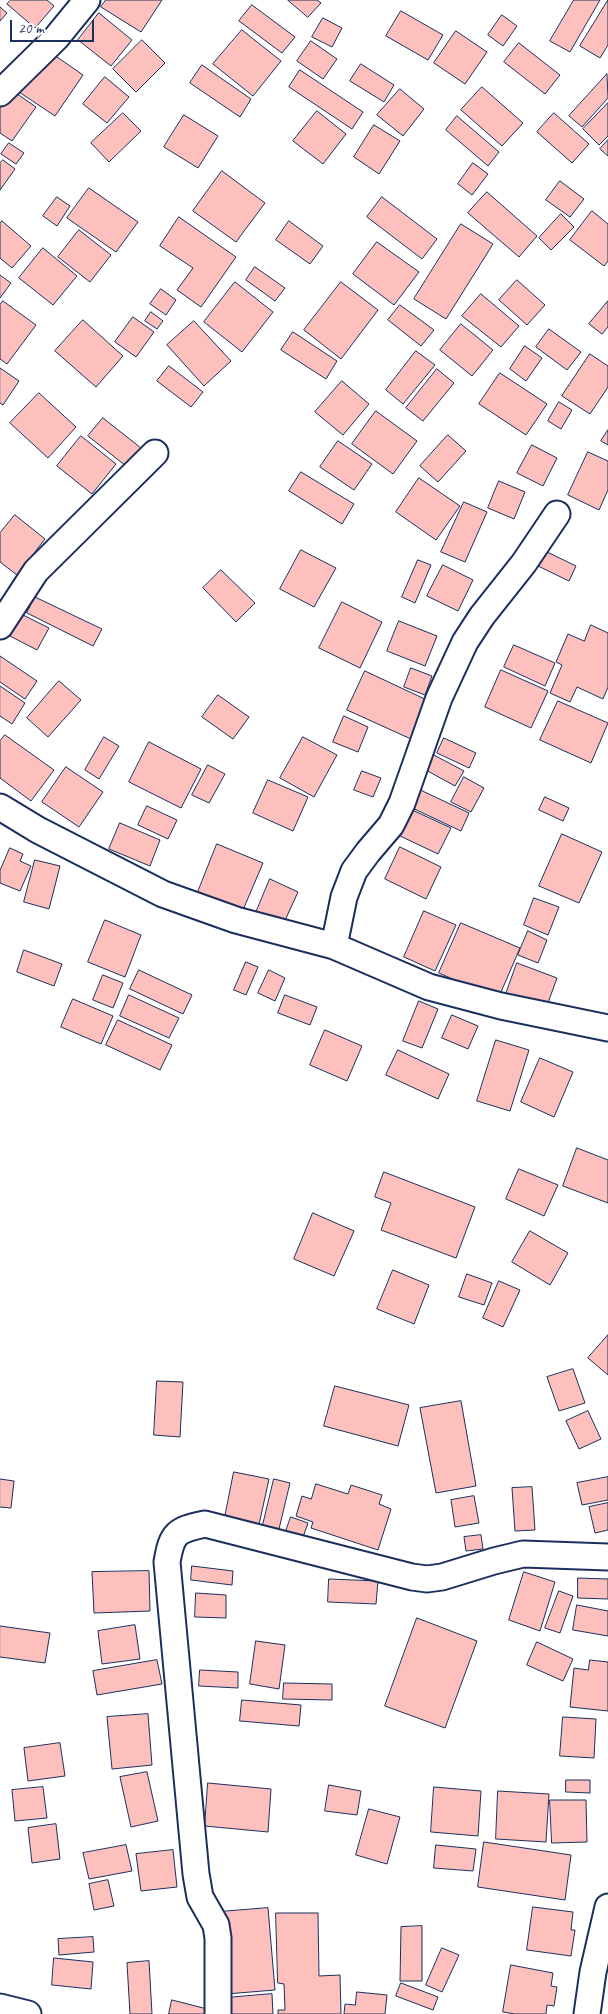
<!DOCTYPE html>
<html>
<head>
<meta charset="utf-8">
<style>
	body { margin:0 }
	#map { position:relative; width:608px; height:2014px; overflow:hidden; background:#fff; font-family:Caveat,sans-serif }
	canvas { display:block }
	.scale { position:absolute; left:10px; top:20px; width:84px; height:22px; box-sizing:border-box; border:2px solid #1b2f5e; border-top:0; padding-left:6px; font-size:15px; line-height:18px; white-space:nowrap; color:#1b2f5e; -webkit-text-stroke:4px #fff; paint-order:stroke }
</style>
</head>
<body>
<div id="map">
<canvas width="608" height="2014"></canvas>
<div class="scale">20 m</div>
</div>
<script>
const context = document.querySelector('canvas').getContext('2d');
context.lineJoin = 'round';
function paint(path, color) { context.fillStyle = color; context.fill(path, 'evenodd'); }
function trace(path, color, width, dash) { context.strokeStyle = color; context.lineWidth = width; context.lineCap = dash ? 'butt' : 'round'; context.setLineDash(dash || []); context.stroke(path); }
const building = new Path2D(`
	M11,0h36l7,6 -19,22 -28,-24z
	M106,0h56l-21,32 -40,-25z
	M288,0h29l4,3 -13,14z
	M574,0h26l-30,52 -20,-11z
	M608,0v45l-8,13 -20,-12z
	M252,5l43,32 -13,16 -43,-32z
	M0,7l7,6 -7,8z
	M401,11l42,24 -15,25 -42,-24z
	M99,13l33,27 -21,26 -33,-26z
	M502,15l15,11 -14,20 -15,-11z
	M323,18l19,10 -10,19 -20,-10z
	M242,30l39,31 -28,35 -40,-32z
	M456,31l31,21 -22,32 -31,-21z
	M142,40l23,23 -29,29 -23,-23z
	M311,41l26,18 -14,20 -26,-18z
	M519,43l41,32 -15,19 -41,-32z
	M47,50l36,25 -28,41 -36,-24z
	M361,64l33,21 -10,17 -34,-21z
	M202,65l49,34 -11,18 -50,-34z
	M300,70l63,42 -11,17 -63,-42z
	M607,74l1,24 -26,29 -13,-11z
	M105,77l24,20 -22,26 -24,-19z
	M482,87l41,36 -21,23 -41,-36z
	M10,89l26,18 -24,34 -12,-8v-30z
	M400,89l24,20 -21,27 -26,-21z
	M608,103v33l-9,9 -16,-16z
	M317,111l29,23 -23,30 -30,-23z
	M123,113l18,18 -32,31 -18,-19z
	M554,113l35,31 -17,19 -35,-31z
	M184,115l34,21 -20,32 -34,-21z
	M457,116l42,36 -11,14 -42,-36z
	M374,125l26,16 -21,33 -25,-17z
	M608,140v16l-8,-7z
	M9,143l15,10 -8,11 -15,-10z
	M3,160l12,9 -15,21v-27z
	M473,163l15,11 -16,21 -14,-11z
	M222,171l43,32 -29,39 -43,-31z
	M560,181l24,18 -14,18 -24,-17z
	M89,188l49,34 -22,30 -49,-34z
	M487,192l50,44 -18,21 -51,-44z
	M57,197l13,9 -13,20 -14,-10z
	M382,197l55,42 -15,20 -55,-42z
	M592,211l16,13v37l-4,5 -34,-26z
	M561,214l13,13 -23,23 -12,-12z
	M179,217l57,40 -35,50 -24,-17 16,-22 -33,-22z
	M2,221l29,25 -19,22 -12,-10v-34z
	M289,221l34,25 -13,18 -34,-24z
	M461,224l32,20 -47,75 -32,-20z
	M79,230l32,25 -21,27 -32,-25z
	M377,242l42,30 -25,33 -41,-31z
	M43,248l34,28 -24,29 -34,-27z
	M255,267l30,21 -10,13 -29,-21z
	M0,275l11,8 -11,15z
	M517,280l28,25 -18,20 -28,-25z
	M235,282l38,30 -31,40 -38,-30z
	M341,282l37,28 -37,49 -37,-29z
	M161,289l15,11 -10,15 -16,-11z
	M481,294l38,32 -18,21 -39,-31z
	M3,301l33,24 -29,39 -7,-5v-54z
	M608,301v26l-6,7 -13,-10z
	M400,305l34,25 -13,16 -33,-26z
	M151,312l12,9 -6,8 -12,-8z
	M133,317l21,15 -18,25 -21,-15z
	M83,320l40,36 -27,31 -41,-36z
	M194,321l37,40 -27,25 -37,-41z
	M461,324l32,26 -21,26 -32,-26z
	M549,329l32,23 -14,18 -31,-23z
	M293,332l44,29 -11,18 -45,-29z
	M525,346l17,12 -16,23 -16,-12z
	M416,351l19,14 -32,39 -17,-14z
	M590,354l18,12v21l-18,27 -28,-18z
	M169,366l34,26 -12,15 -34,-26z
	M0,368l19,13 -16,24 -3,-2z
	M437,369l17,14 -31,38 -17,-13z
	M500,373l47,31 -21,31 -47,-31z
	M342,381l27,23 -26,31 -28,-23z
	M39,393l37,34 -28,31 -38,-35z
	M559,402l13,8 -11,19 -13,-8z
	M376,411l41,30 -24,33 -41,-30z
	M103,418l38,30 -15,18 -38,-30z
	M608,430v15l-7,-4z
	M448,435l18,16 -28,31 -18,-16z
	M81,436l35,28 -24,30 -35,-28z
	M338,441l34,23 -18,26 -34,-23z
	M532,445l25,13 -14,28 -26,-13z
	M588,452l20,9v29l-9,20 -31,-15z
	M301,472l53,32 -12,20 -53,-33z
	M419,478l41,28 -24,34 -40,-28z
	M499,481l26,11 -11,27 -26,-11z
	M464,502l23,10 -22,50 -24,-10z
	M15,515l30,24 -28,36 -17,-13v-29z
	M301,550l35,18 -22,39 -34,-18z
	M543,550l33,16 -7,15 -33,-16z
	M418,560l13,5 -16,38 -13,-6z
	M443,565l30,15 -15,31 -31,-15z
	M221,570l34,33 -19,19 -33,-34z
	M35,597l67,32 -9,17 -66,-33z
	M342,602l40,20 -22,46 -41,-20z
	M21,614l28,14 -12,22 -27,-14z
	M399,621l38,15 -12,30 -38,-15z
	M591,625l17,8v54l-5,12 -26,-12 -7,15 -20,-9 12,-28 -6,-3 12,-28 16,7z
	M514,645l41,18 -10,23 -41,-19z
	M0,656l37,25 -12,18 -25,-17z
	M411,668l21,8 -7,19 -21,-8z
	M501,670l47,21 -17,37 -46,-21z
	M365,671l64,30 -18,38 -64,-29z
	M59,681l22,19 -33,37 -21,-19z
	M0,686l25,17 -13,21 -12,-8z
	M218,695l31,22 -16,22 -31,-22z
	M558,701l50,22 -17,40 -51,-23z
	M344,716l24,11 -10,25 -25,-10z
	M5,735l49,35 -23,31 -31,-23v-37z
	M104,737l15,9 -20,33 -14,-9z
	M303,737l34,18 -23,42 -34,-19z
	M444,738l32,15 -7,15 -32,-15z
	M149,742l52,27 -20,39 -52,-26z
	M432,754l32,17 -9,15 -31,-17z
	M208,765l17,9 -16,29 -17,-8z
	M66,767l37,25 -24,35 -37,-25z
	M362,771l19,7 -8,19 -19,-7z
	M464,777l20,11 -13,24 -20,-10z
	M268,780l40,17 -15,34 -40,-18z
	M414,787l55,26 -8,18 -55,-26z
	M545,797l24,11 -6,13 -24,-11z
	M147,806l30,14 -9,19 -30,-14z
	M408,808l43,20 -13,26 -42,-20z
	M120,823l40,17 -10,26 -41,-17z
	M562,834l40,18 -23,51 -40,-17z
	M217,844l46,19 -20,47 -45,-18z
	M400,847l41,20 -15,32 -41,-20z
	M10,848l13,6 -3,7 11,5 -11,25 -20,-8v-12z
	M35,860l25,6 -11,43 -25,-7z
	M270,879l28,13 -16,35 -27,-12z
	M534,898l25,9 -11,28 -24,-10z
	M424,911l32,14 -21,46 -31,-14z
	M105,920l36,15 -16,42 -37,-15z
	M461,923l59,25 -22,51 -59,-26z
	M528,931l19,9 -9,23 -20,-8z
	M24,950l38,14 -8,22 -37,-14z
	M246,962l12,5 -12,28 -12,-5z
	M517,963l40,15 -12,33 -40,-14z
	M139,970l53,25 -9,19 -53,-25z
	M269,970l16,8 -10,23 -17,-8z
	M103,975l20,8 -10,25 -20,-8z
	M129,995l50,23 -10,20 -49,-22z
	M285,995l32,12 -7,18 -32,-12z
	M73,999l40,17 -12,28 -40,-17z
	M419,1001l19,8 -16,39 -19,-7z
	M452,1015l26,11 -10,23 -26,-11z
	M118,1020l54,25 -12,25 -54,-25z
	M325,1030l37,16 -15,35 -37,-16z
	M496,1040l33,10 -19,61 -33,-10z
	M398,1050l51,24 -11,25 -52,-24z
	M540,1058l33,14 -19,45 -33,-15z
	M577,1148l31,12v43l-45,-17z
	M519,1169l39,16 -14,31 -38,-17z
	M384,1172l91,35 -19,51 -75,-28 10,-27 -16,-6z
	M313,1213l41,18 -20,45 -40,-17z
	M530,1231l38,22 -18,32 -38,-23z
	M393,1270l36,15 -15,39 -37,-15z
	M467,1274l25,9 -8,22 -25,-8z
	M499,1281l21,9 -17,37 -20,-9z
	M608,1335v40l-20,-17z
	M573,1369l12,34 -26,8 -12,-34z
	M157,1381l26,1 -3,55 -26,-2z
	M335,1386l74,19 -11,41 -74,-20z
	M461,1401l15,85 -40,7 -16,-85z
	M588,1411l13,28 -22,10 -13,-28z
	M234,1472l35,7 -11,50 -34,-7z
	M608,1477v23l-26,5 -5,-22z
	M0,1479l14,2 -3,27 -11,-1z
	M274,1479l16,4 -11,46 -16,-4z
	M316,1484l32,10 3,-9 31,10 -3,9 12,5 -13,41 -67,-22 2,-6 -17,-6 6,-20 9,3z
	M532,1487l3,43 -20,1 -3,-43z
	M474,1496l5,27 -24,4 -4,-27z
	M608,1503v27l-13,3 -6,-26z
	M291,1517l17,6 -5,14 -17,-6z
	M481,1535l2,14 -17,2 -2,-14z
	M192,1566l41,5 -1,14 -41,-5z
	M149,1571l1,40 -56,2 -2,-41z
	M524,1572l31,10 -15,49 -31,-11z
	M578,1578l30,1v20l-30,-1z
	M329,1579l49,2 -2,23 -48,-2z
	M559,1591l14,5 -13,37 -15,-5z
	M196,1593l30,2v23l-31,-1z
	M577,1605l31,6v25l-35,-6z
	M417,1618l60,23 -32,87 -60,-22z
	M135,1625l5,34 -38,5 -4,-33z
	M0,1626l50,7 -5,30 -45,-6z
	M256,1641l29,4 -6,44 -29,-5z
	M537,1642l36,17 -10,22 -36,-16z
	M157,1660l5,24 -65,11 -4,-24z
	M590,1660l18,2v49l-38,-4 4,-39 14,2z
	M200,1670l38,2v16l-39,-2z
	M284,1683l48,1v16l-49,-1z
	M242,1700l59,5 -2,21 -59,-5z
	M148,1714l4,51 -40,4 -5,-52z
	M563,1717l33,2 -2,39 -34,-2z
	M60,1743l5,33 -37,5 -4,-33z
	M147,1772l11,49 -27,6 -11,-50z
	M566,1780h24v13l-24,-1z
	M208,1783l63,6 -3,43 -63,-6z
	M329,1785l32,6 -4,24 -32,-4z
	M43,1787l4,31 -32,3 -3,-31z
	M434,1787l47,4 -3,45 -47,-4z
	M498,1791l51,3 -3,48 -50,-3z
	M550,1800h36l1,42 -35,1z
	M369,1809l31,8 -13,47 -31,-9z
	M56,1824l4,35 -28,4 -4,-35z
	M484,1842l87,13 -6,45 -87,-13z
	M126,1845l6,26 -43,8 -6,-26z
	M436,1845l40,4 -3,22 -39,-3z
	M173,1850l4,37 -36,4 -5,-37z
	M108,1880l6,26 -20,4 -5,-26z
	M533,1907l40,5 -2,18h4l-4,26 -44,-6z
	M268,1908l7,82 -49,4 -7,-82z
	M276,1913h42l1,63 21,-1 1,39h-63v-4h7l-1,-26 -6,-1z
	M422,1926v55h-22l1,-54z
	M93,1937l1,15 -35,3 -1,-16z
	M442,1948l17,7 -17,37 -16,-7z
	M54,1958l39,4 -2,27 -39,-4z
	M149,1961l3,53h-22l-3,-51z
	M511,1965l42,8 -2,13 6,1 -3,19 -7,-1 -1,9h-31l-12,-2z
	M401,1983l37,14 -5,13 -37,-14z
	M357,1992l30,3 -2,19h-41l1,-10 10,1z
	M272,1994l1,20h-46l-1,-16z
	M172,2000l43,11 -1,3h-45z`);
paint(building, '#fdc0bd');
trace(building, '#1b2f5e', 1);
const minor = new Path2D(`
	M0,93l56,-55 31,-38
	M0,626l36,-55 119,-118
	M0,807l38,23 125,64 73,26 98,26 95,41 72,19 107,22
	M334,946l10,-49 10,-26 14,-19 23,-27 11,-22 37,-105 26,-56 17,-26 42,-53 33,-49
	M0,2007l28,7
	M218,2014v-76l-2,-13 -16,-28 -4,-23 -29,-312c5,-29 9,-32 38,-38l207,53 15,2 15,-2 52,-16 29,-7 85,3
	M587,2014l6,-42 15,-65`);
trace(minor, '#1b2f5e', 29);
trace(minor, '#fff', 25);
</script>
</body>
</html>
